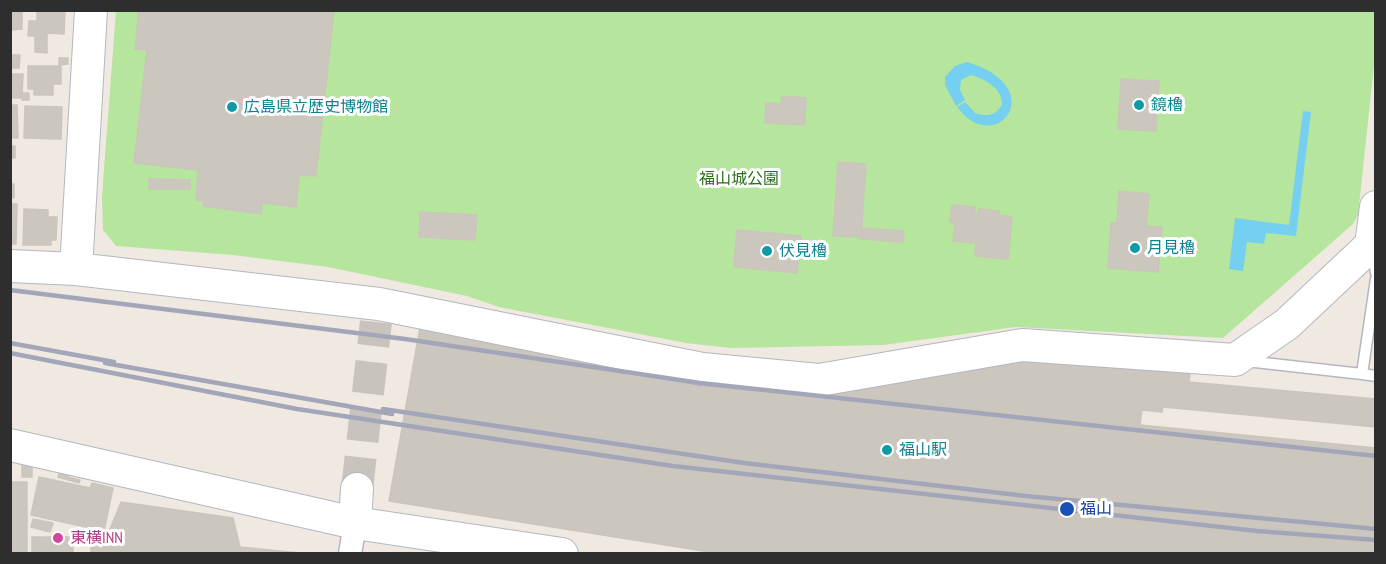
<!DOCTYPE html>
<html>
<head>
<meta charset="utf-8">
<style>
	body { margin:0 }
	#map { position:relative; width:1386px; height:564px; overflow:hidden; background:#efe9e1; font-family:"PT Sans Narrow",sans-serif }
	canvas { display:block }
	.frame { position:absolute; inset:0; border:12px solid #2e2e2e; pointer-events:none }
</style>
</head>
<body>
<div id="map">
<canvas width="1386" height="564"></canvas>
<div class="frame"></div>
</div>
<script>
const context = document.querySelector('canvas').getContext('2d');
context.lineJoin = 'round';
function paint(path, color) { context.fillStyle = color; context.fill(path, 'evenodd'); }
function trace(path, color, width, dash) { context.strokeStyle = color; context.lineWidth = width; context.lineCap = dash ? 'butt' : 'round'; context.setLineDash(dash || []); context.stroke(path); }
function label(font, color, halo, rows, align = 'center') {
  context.font = font + ' "PT Sans Narrow","Noto Sans JP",sans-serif'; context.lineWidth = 6; context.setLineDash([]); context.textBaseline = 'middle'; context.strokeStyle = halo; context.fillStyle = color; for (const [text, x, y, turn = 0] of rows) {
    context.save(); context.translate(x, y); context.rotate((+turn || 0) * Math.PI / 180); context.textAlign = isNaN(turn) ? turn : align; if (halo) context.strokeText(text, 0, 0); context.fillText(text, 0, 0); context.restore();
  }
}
paint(new Path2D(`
	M116,11h1259v45l-17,159 -5,9 -130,114 -207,-11 -133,18 -152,3 -45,-5 -187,-36 -32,-11 -139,-29 -95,-12 -117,-9 -13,-16 -1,-34z`), '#b6e59e');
paint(new Path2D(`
	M967,62c86,26 28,97 -10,45l8,-5 10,11c11,4 22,3 27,-9 0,-16 -17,-25 -31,-29l-10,5 -1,10 5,10 -9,6 -11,-21v-8l10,-11z
	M1303,111l8,1 -15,124 -30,-3 -2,11 -17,-2 -4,29 -14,-2 6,-51 54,7z`), '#75cff0');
const building = new Path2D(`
	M10,10h12v19l-12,1z
	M37,10h28l-1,24 -17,-1v20l-12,-1v-16h-7l1,-15h8z
	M139,10h195l-18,166 -17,-1 -3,32 -34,-4 -1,11 -58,-8 1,-5 -8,-1 2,-30 -64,-7 13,-113 -12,-1z
	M10,55h10l-1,13h-9z
	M59,58h9v6l-9,1z
	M28,66h33v18h-8v11h-19v-6h-6z
	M10,74h13l-1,24h-12z
	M1121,79l38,2 -3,50 -38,-2z
	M23,93h6v7h-7z
	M782,96l24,2 -1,27 -40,-2 1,-20 15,1z
	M10,105h7l1,33h-6l-2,-5z
	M25,106l37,1 -1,32 -37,-1z
	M10,146h5v12h-5z
	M838,162l28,2 -5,73 -28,-1z
	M149,179l41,1v9h-41z
	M10,184h4v14l-4,-1z
	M1119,191l30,3 -3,32 16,1 -4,45 -50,-4 3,-45h6z
	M10,204h7l-1,40h-6z
	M952,205l23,2 -1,7h4l1,-5 20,2v4l13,2 -4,42 -33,-3 1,-13 -23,-2 2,-19h-5z
	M24,209l24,1v7h9l-1,23h-5v5h-28z
	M420,212l57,3 -2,25 -56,-3z
	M862,228l42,3 -1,11 -42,-3z
	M737,230l64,6 -4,37 -63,-6z
	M421,322l269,57 308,-23 193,11 -2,15 187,17v155h-654l-333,-53z
	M1163,407l213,20v21l-236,-23 2,-15 20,2z
	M22,463h10v14h-10z
	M60,470l9,1 -1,6 12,3 -1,3 -21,-6z
	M39,477l51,11 2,-5 21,5 -9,43 -73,-16z
	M10,482h17v72h-17z
	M121,502l112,16 7,29 70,7h-219v-16l15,1z
	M33,519l20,4 -3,9 -19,-5z
	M32,537h41v17h-41z`);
paint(building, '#cbc7bf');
trace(building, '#cbc5ba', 1.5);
trace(new Path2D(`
	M357,489l19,-167`), '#c8c4bd', 32, [32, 16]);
const lane = new Path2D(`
	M1372,250l4,23
	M1376,279l-14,95 14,2
	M1246,361l116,13`);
const street = new Path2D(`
	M350,554l5,-31`);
const secondary = new Path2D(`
	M1371,245l5,-38
	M10,266l66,3 303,35 323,65 117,11 203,-35 213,15 52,-36 84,-79 5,1
	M76,269l15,-259
	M10,445l345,78 207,31
	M355,523l2,-34`);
trace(lane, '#b4b7c1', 13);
trace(street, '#b4b7c1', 25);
trace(secondary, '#b4b7c1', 34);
trace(lane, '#fff', 10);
trace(street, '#fff', 22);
trace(secondary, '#fff', 32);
trace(new Path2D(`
	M10,290l395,49 295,44 676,73
	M10,343l104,19
	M10,353l287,56 376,57 584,65 119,9
	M105,363l287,51
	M383,409l361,54 282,33 350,33`), '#a3a6b8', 4.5);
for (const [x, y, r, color] of [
	[1139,105,6,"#0f9aa8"],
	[232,107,6,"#0f9aa8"],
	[1135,248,6,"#0f9aa8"],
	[767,251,6,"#0f9aa8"],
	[887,450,6,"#0f9aa8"],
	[1067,509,8,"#1a4fb4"],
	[58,538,6,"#d1479c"]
]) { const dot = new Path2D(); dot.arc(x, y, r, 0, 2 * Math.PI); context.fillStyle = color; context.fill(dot); trace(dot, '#fff', 2); }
label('16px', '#0d838f', '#fff', [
	["鏡櫓",1151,105],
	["広島県立歴史博物館",244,107],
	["月見櫓",1147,248],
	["伏見櫓",779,251],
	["福山駅",899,450]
], 'left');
label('16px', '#2c6e1b', '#fff', [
	["福山城公園",739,179]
]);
label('16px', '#164399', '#fff', [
	["福山",1080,509]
], 'left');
label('16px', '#b23c85', '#fff', [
	["東横INN",70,538]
], 'left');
</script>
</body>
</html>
